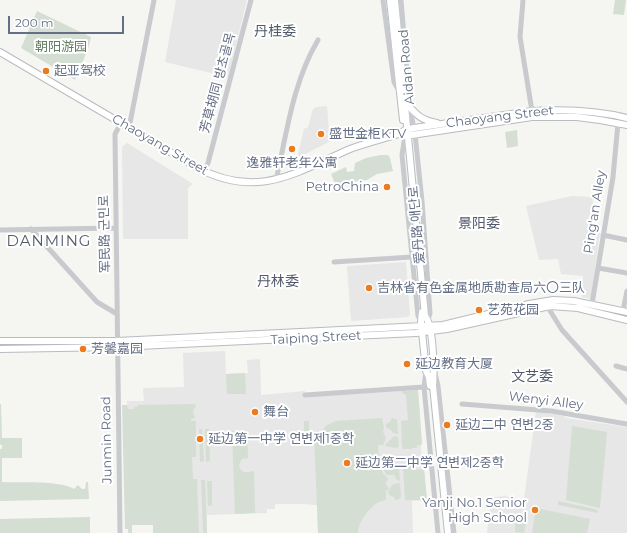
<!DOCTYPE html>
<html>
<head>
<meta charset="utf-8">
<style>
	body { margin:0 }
	#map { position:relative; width:627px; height:533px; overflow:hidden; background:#f5f6f2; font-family:Montserrat,sans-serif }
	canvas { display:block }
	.scale { position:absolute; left:8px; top:16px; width:116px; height:18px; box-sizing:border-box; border:2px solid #646f85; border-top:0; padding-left:5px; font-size:12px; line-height:14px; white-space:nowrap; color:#646f85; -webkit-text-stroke:3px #fff; paint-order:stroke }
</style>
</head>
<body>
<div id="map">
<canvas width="627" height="533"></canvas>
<div class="scale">200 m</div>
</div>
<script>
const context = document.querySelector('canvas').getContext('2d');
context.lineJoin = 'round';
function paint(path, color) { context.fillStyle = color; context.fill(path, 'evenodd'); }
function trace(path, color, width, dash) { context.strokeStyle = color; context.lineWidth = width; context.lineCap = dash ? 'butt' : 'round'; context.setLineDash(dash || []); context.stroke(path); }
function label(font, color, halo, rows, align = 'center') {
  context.font = font + ' Montserrat,"Noto Sans SC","Noto Sans KR",sans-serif'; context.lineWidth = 4; context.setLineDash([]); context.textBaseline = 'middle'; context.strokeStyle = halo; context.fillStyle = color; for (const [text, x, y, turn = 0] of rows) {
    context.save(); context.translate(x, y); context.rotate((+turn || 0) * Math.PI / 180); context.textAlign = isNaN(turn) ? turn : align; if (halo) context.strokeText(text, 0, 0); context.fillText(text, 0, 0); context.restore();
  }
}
paint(new Path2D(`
	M176,0h71l-19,77 -63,-15z
	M327,106l2,25 4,9 -36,18 7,-29 4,-2 5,-18 3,-2z
	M127,143l66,41 -5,4v51h-65l-1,-92z
	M572,196l21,1 -3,34 10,2 -9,66 -9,-2 1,-21 -22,-2 -3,-15 -19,1 -13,-54z
	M406,262l4,53 -2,2 -57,4 -4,-55z
	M225,351l1,23 22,-1 -1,-13 13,-1 1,36 44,-4v6l113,-7 4,53 -1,2 1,21 2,2 3,32 -15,1 1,32h-95l-1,-27 -1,-1 -13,-1h-28v5h-8v4l-60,2v18h-54v-8h-23l-3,-124h17l-1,-13 41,-1 -1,-34z
	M536,411l28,5 2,2 61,9v106h-140l4,-35 13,-2 20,3z`), '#e6e7e6');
paint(new Path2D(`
	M615,0h11l-2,15 -11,-1z
	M37,11l54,26 -3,12 -13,31 -54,-32z
	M517,130l1,16 -11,2 -2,-16z
	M381,155h7l2,3 3,13 -16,3 -10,6 -32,4 -4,-10 15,-7 1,5 7,-1 1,-8 11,-5z
	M245,373l1,21h-19l-1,-20z
	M418,390l4,53 -1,2h-4v3h-5v1h-9l-1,-4 -1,-24 7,-1 -2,-25 -4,-2v-2z
	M0,404h1l1,34h20v20h-20v24c19,1 57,-2 72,7l4,-4 4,4h3l1,-7h2l1,17 -89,2v-52h2v-4h-2z
	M192,404l4,1 -3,7 2,6 -4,1v2h5v36h-4l1,22h4l2,54h-46v-8h-21v8h-4v-4h-3l-3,-124h5l1,4h6v-2h3l1,-2z
	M382,418l2,9 -1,5 3,6 -3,7h-5l2,24 2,1 1,4 5,4v2l-3,3 4,6 -3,2v9c-3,1 -6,1 -9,3 -9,6 -19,19 -19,30h-40l-4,-101 7,-1 6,-6 9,-4z
	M392,418l5,2 1,14 -5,-1 -2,-3 -5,-3v-3l4,-2z
	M304,421h5v20h-5z
	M572,426l35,6 -7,76 -34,-8z
	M199,429h3l2,32 -4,1z
	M205,429h4l1,32 -4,1z
	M232,431h15l1,27 -6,1 -3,6c1,7 7,9 13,6l2,1 1,41 -20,1z
	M395,436l3,1 1,9 -3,2 -11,-2c2,-5 7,-6 8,-9z
	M414,465v5l8,-1v-3l2,2 3,32h-22l-2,-33z
	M396,466l3,1 1,14 -3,-1 -3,-5h-7l-3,-4 3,-4 4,1z
	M201,480h4l2,53h-4z
	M207,481h5v24l-4,1z
	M400,483l1,14 -2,2 -4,1 -1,-3 -5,-2 -1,-3 5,-8z
	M558,501l37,8 3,2v2l-40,-8z
	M536,508l54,11 -3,14h-55z
	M90,517v16h-90v-14z
	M516,517l11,1 -3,15 -9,-1z`), '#d5ded3');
const major = new Path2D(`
	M390,0l13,120
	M395,0l30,316c9,11 9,55 8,70l15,147
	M0,52l196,115c61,33 99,6 154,-18 16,-6 33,-10 49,-15l6,-4 9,-2 118,-17c32,-2 64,-1 95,7
	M406,103c10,11 14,17 31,20
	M405,136l127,-19h45l23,3 27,5
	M422,312l-1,10 5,49 3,6 1,9
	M0,341h117l326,-16 86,-21 24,-4 21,1 53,11
	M0,349l117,-2 299,-14 31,-4 103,-23 28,2 49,12`);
trace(major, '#b8bbc0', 8);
trace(new Path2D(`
	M383,0l11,82 5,9
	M401,0l9,108 5,26 7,67 8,112 -2,7
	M523,0l-3,37 12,74
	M129,128l25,-128
	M405,136l-3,19 16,161 3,5
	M204,171l4,-8 43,-163
	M276,180c11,-48 17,-98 42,-140
	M31,229l66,73 20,12
	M0,230l116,-2
	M603,235l24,5
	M334,262l78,-5
	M598,268l29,5
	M592,304l21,-127 5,-54
	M547,306l15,24 65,72
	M623,311l4,-20
	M616,366l11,3
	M426,371l-2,16 14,146
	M435,373l3,13 16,147
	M305,395l119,-8
	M462,404l89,7 76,13
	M120,533l-5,-399 6,-11`), '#c8cace', 5);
trace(major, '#fff', 6);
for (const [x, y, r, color] of [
	[46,71,4,"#eb7b1e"],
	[321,134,4,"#eb7b1e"],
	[292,149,4,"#eb7b1e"],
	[387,187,4,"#eb7b1e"],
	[369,288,4,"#eb7b1e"],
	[479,310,4,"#eb7b1e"],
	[83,349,4,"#eb7b1e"],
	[407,364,4,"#eb7b1e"],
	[255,412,4,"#eb7b1e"],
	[447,425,4,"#eb7b1e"],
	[200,439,4,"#eb7b1e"],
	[347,463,4,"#eb7b1e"],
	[535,510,4,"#eb7b1e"]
]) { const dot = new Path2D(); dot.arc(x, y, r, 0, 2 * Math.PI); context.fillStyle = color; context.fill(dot); trace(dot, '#fff', 1.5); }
label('13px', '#637c63', '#fff', [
	["朝阳游园",61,47]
]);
label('13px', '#646f85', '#fff', [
	["Aidan Road",407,67,-95],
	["芳草胡同 방초골목",218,83,-75],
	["Chaoyang Street",500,117,-7],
	["Chaoyang Street",160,145,30],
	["Ping'an Alley",595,212,-81],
	["爱丹路 애단로",417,225,-95],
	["军民路 군민로",105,234,-91],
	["Taiping Street",316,338,-3],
	["Wenyi Alley",546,401,7],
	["Junmin Road",107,440,-91]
]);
label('13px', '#646f85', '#fff', [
	["起亚驾校",54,71],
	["盛世金柜KTV",329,134],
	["逸雅轩老年公寓",292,163,"center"],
	["PetroChina",379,187,"right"],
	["吉林省有色金属地质勘查局六〇三队",377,288],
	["艺苑花园",487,310],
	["芳馨嘉园",91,349],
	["延边教育大厦",415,364],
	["舞台",263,412],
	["延边二中 연변2중",455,425],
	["延边第一中学 연변제1중학",208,439],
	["延边第二中学 연변제2중학",355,463],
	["Yanji No.1 Senior",527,503,"right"],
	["High School",527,518,"right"]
], 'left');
label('14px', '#525a6a', '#fff', [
	["丹桂委",275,32],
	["景阳委",479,224],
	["丹林委",278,282],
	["文艺委",532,377]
]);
context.letterSpacing = '1px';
label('15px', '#525a6a', '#fff', [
	["DANMING",49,242]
]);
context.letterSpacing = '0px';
</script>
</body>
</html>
